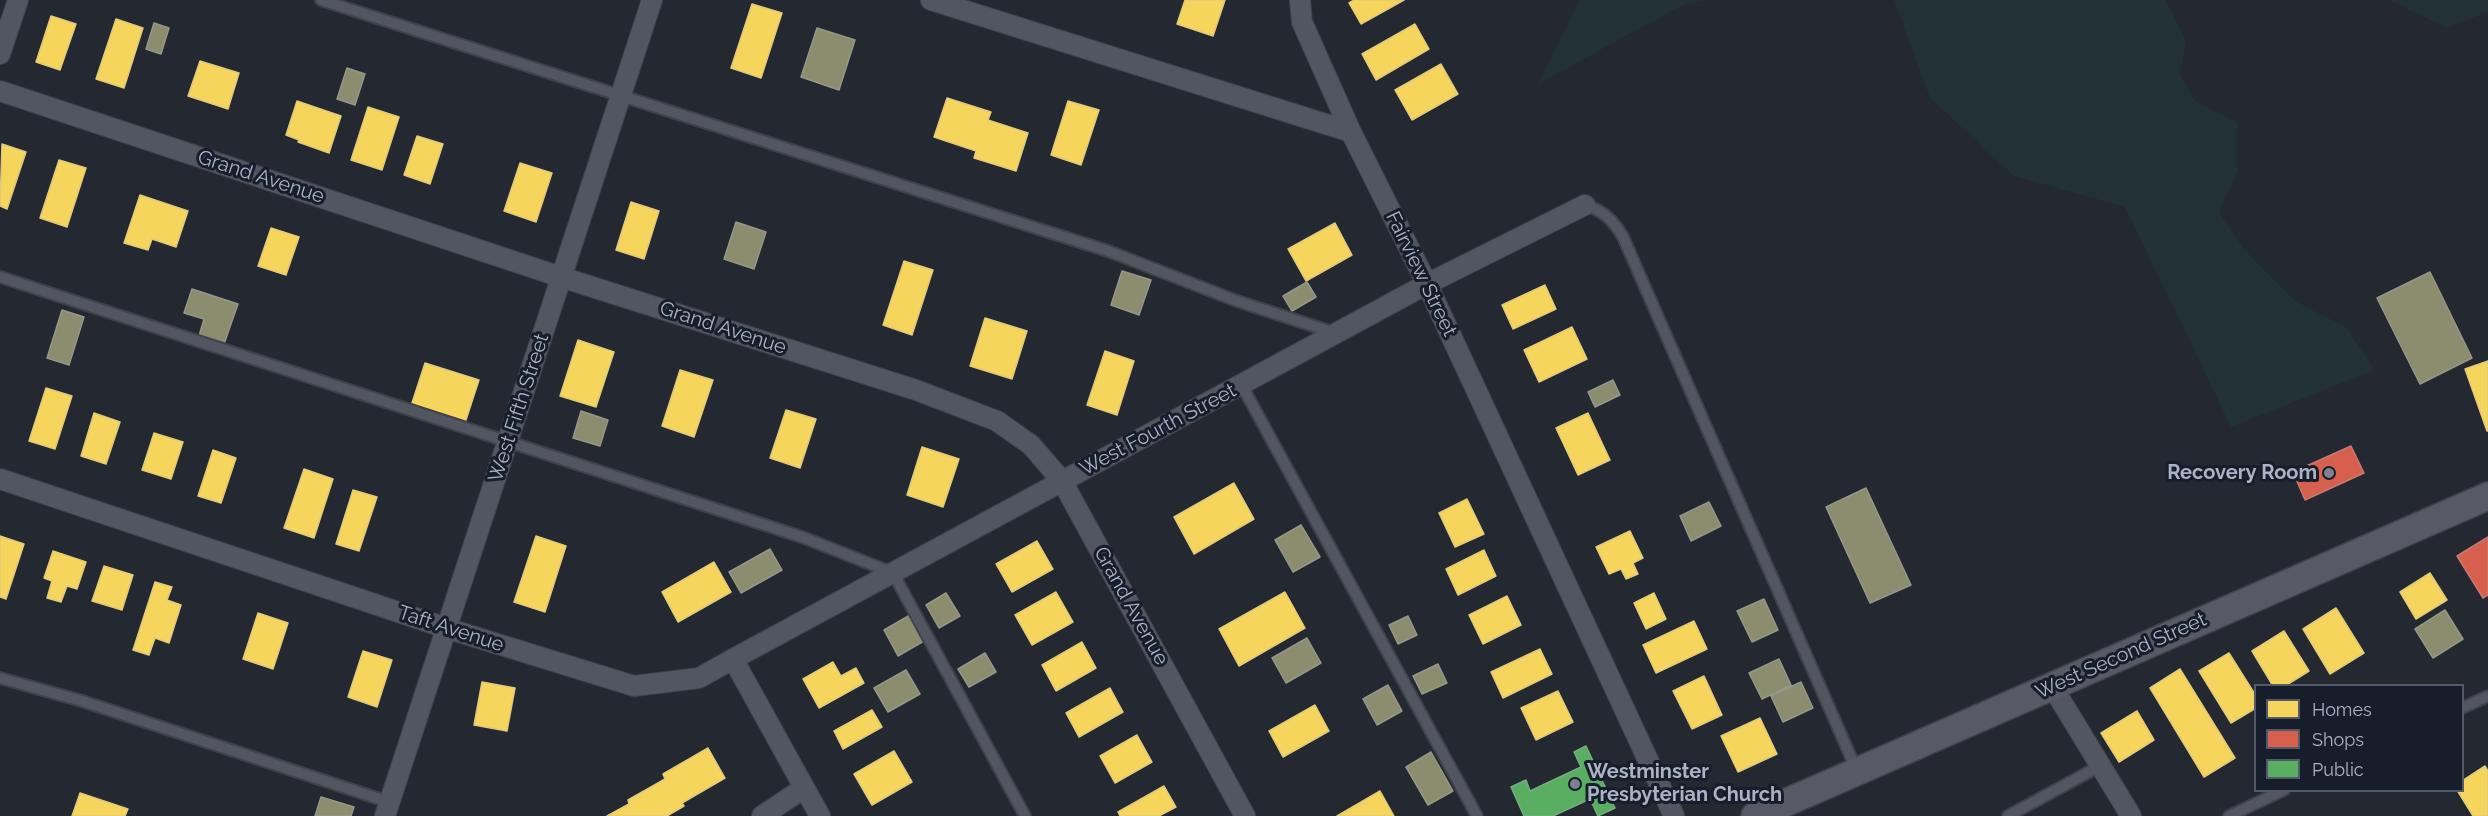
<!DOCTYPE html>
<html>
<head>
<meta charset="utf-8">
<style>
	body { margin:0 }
	#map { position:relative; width:2488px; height:816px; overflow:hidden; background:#242830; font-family:Raleway,sans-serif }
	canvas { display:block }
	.legend { position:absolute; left:2254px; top:684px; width:210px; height:108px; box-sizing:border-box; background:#171e2b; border:2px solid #525968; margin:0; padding:8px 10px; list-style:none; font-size:18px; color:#abb2c4 }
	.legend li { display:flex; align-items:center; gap:12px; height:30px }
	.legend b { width:30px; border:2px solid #525968 }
</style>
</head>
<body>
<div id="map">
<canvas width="2488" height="816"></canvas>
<ul class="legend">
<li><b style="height:16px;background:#f6d55c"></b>Homes</li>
<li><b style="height:16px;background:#d6604d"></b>Shops</li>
<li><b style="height:16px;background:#5aae61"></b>Public</li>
</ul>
</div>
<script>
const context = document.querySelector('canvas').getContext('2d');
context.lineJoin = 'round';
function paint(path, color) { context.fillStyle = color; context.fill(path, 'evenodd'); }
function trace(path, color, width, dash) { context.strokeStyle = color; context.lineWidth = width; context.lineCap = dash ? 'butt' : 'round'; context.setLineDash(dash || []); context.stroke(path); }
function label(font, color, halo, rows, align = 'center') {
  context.font = font + ' Raleway,sans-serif'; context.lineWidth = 6; context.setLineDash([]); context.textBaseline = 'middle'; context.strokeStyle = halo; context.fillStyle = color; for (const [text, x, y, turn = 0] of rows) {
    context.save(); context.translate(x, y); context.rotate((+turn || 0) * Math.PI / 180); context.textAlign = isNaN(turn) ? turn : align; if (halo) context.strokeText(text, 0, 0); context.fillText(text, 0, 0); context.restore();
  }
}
paint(new Path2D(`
	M1579,0h129l-25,5 -145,79z
	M1894,0h272l20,41 -6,34 15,26 42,21v50l-18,41 25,36 51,52 51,26 29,43 -144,57 -106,-220 -111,-31 -84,-78z
	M2389,0h99v12l-42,16z`), '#213136');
const homes = new Path2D(`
	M1185,0h40l-12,36 -36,-12z
	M1354,0h50l-43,24 -12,-21z
	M752,4l30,9 -21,65 -30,-10z
	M51,16l25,8 -16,46 -24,-8z
	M116,19l27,9 -19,60 -28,-9z
	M1415,24l14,25 -53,31 -14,-26z
	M200,61l39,12 -11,36 -40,-13z
	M1441,64l17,30 -46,26 -17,-30z
	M947,98l44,14 -3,8 40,13 -12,38 -42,-13 2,-7 -42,-14z
	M297,101l44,15 -12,37 -31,-11 1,-2 -13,-5z
	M1068,101l31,9 -18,55 -30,-10z
	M368,107l31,10 -17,53 -31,-10z
	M417,136l26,8 -13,40 -26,-9z
	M2,144l24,8 -19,57 -7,-3z
	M59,160l27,8 -19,59 -27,-9z
	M520,163l32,10 -16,49 -32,-11z
	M140,195l48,16 -12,36 -24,-8 -4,11 -24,-7z
	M631,202l28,9 -15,48 -28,-9z
	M1335,223l17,32 -46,26 -18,-32z
	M271,228l28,9 -13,38 -28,-9z
	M904,261l29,9 -21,65 -29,-10z
	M1545,285l11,24 -43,20 -11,-24z
	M985,318l42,13 -15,48 -42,-13z
	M1572,327l15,32 -48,23 -15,-32z
	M578,340l36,12 -18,55 -36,-11z
	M1105,351l29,10 -17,54 -30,-10z
	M2488,361v70h-1l-22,-62z
	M425,363l54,17 -14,43 -54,-17z
	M680,370l33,10 -19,57 -32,-11z
	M46,388l26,8 -17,53 -26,-8z
	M786,410l30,9 -16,49 -30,-10z
	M94,413l26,9 -14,42 -25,-8z
	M1588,413l22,47 -32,15 -22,-47z
	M154,433l29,9 -12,37 -29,-9z
	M922,447l37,12 -16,48 -36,-12z
	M213,450l23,8 -15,45 -23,-7z
	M304,469l29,10 -19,59 -30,-10z
	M1234,483l20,36 -60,35 -20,-37z
	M353,490l24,7 -18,54 -23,-7z
	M1467,499l17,35 -29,13 -16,-34z
	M1630,531l13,27 -10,5 5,11 -12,5 -5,-10 -12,5 -13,-27z
	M0,536l24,8 -18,55 -6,-2z
	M536,536l30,10 -21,66 -31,-10z
	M1037,541l16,28 -41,23 -16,-28z
	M1484,550l12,26 -38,19 -12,-26z
	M53,551l33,11 -9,27 -10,-3 -6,16 -14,-4 5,-17 -8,-3z
	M714,562l17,30 -53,30 -16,-30z
	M104,566l29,9 -11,35 -30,-9z
	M2430,573l17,27 -31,19 -16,-27z
	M155,582l17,5 -5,13 14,5 -12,38 -14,-5 -6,17 -16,-5z
	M1056,592l17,30 -41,23 -17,-30z
	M1285,592l20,36 -66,38 -20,-37z
	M1654,593l12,26 -20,10 -12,-26z
	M1507,596l14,29 -38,19 -14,-29z
	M2336,608l28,45 -34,21 -27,-45z
	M258,613l30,10 -15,46 -30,-10z
	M1694,621l13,28 -51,24 -13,-28z
	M2284,631l25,40 -24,15h-12l-21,-35z
	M1082,642l14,26 -40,23 -14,-26z
	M1540,649l12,25 -49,24 -12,-26z
	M363,651l29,9 -15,47 -29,-10z
	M2229,653l27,43v12l-25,15 -32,-52z
	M833,662l8,14 15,-8 8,15 -45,25 -16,-29z
	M2180,669l55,89 -31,19 -54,-89z
	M1704,676l18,39 -30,14 -19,-38z
	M482,682l33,6 -8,43 -33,-6z
	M1110,688l13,24 -44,25 -13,-24z
	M1558,691l15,31 -37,18 -15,-32z
	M1315,705l14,26 -46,26 -14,-26z
	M872,710l10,17 -39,22 -9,-18z
	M2137,711l17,29 -35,22 -18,-29z
	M1760,718l17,36 -39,18 -17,-36z
	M1137,735l15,27 -37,21 -15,-27z
	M708,748l17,30 -43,25 2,3 -17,10h-60l22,-12 -1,-4 37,-21 -2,-5z
	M894,751l18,31 -40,23 -18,-31z
	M2485,766l3,5v45h-15l-16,-26h5v-9z
	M1164,786l12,21 -17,9h-39l-2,-4z
	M1380,791l14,25h-57z
	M80,793l48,16 -3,7h-53z`);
paint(homes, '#f6d55c');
trace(homes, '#e0ca7b', 1.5);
const shops = new Path2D(`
	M2351,446l13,27 -59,27 -12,-28z
	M2488,537v58l-5,3 -26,-42z`);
paint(shops, '#d6604d');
trace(shops, '#c97971', 1.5);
const public = new Path2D(`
	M1586,746l29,62 -17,8 -8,-17 -37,17h-29l-13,-29 15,-7 4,11 51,-24 -7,-15z`);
paint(public, '#5aae61');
trace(public, '#72af7f', 1.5);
const industry = new Path2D(`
	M154,23l15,5 -8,26 -15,-5z
	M817,28l38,12 -16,50 -38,-13z
	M347,68l18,6 -10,31 -18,-6z
	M736,222l30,10 -12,37 -30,-10z
	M1122,271l29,9 -12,35 -28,-10z
	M2430,272l42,86 -52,26 -43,-86z
	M1307,282l9,15 -24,14 -9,-15z
	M192,289l46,15 -14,40 -25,-8 5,-17 -20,-6z
	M62,310l22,7 -15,48 -22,-7z
	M1613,380l7,15 -25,12 -7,-15z
	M581,411l27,9 -8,26 -27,-8z
	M1866,488l45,97 -41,18 -44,-96z
	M1709,502l12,24 -30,15 -11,-25z
	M1301,525l19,32 -27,15 -18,-32z
	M770,549l12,21 -41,23 -12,-21z
	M946,593l14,23 -21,12 -13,-23z
	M1764,599l14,31 -26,12 -15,-31z
	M2445,610l18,29 -30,19 -18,-29z
	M910,615l14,26 -26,15 -14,-26z
	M1408,616l9,19 -19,9 -9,-19z
	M1307,638l14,25 -35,20 -14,-25z
	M985,653l11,19 -27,15 -11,-18z
	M1779,659l12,26 -29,14 -13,-26z
	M1438,664l9,19 -25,11 -9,-18z
	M906,670l14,24 -32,18 -14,-24z
	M1801,682l12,26 -30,14 -12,-26z
	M1388,685l14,26 -25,14 -14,-26z
	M1431,752l22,39 -25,14 -22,-38z
	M321,797l33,10 -3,9h-36z`);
paint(industry, '#8c8c6e');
trace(industry, '#959788', 1.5);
const service = new Path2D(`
	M321,0l787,251 129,50 98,32
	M1585,205c19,6 28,15 38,32l234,534
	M0,277l802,260 91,36 132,243
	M1241,384l236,432
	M0,678l82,23 307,101
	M2462,708l26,-12
	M2008,816l92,-50
	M2229,816l55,-26`);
const minor = new Path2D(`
	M931,0l420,132 76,152 247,532
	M1300,0l2,22 49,110
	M0,54l18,-54
	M0,91l561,186 355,113 81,31 34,24 31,36 183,335
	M0,479l446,149 188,58 65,-8 34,-19 87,157
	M733,659l694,-375 158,-79
	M2052,686l79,130
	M385,816l267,-816
	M762,816l42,-28`);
const secondary = new Path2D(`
	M1755,816l733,-320`);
trace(service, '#404249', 14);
trace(minor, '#404249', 22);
trace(secondary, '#404249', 30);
trace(service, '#525660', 10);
trace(minor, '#525660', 20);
trace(secondary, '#575a64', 27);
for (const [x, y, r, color] of [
	[2329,473,6,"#7c8290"],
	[1575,784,6,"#7c8290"]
]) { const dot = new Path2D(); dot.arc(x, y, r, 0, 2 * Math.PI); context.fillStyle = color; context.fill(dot); trace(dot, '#171e2b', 2); }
label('20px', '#abb2c4', '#171e2b', [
	["Grand Avenue",261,177,18],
	["Fairview Street",1421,274,64],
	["Grand Avenue",723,328,18],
	["West Fifth Street",519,408,-72],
	["West Fourth Street",1158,430,-28],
	["Grand Avenue",1131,606,61],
	["Taft Avenue",451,629,18],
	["West Second Street",2121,656,-24]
]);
label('bold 20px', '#abb2c4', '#171e2b', [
	["Recovery Room",2317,473],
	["Westminster",1587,772,"left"],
	["Presbyterian Church",1587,795,"left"]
], 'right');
</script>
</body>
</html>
